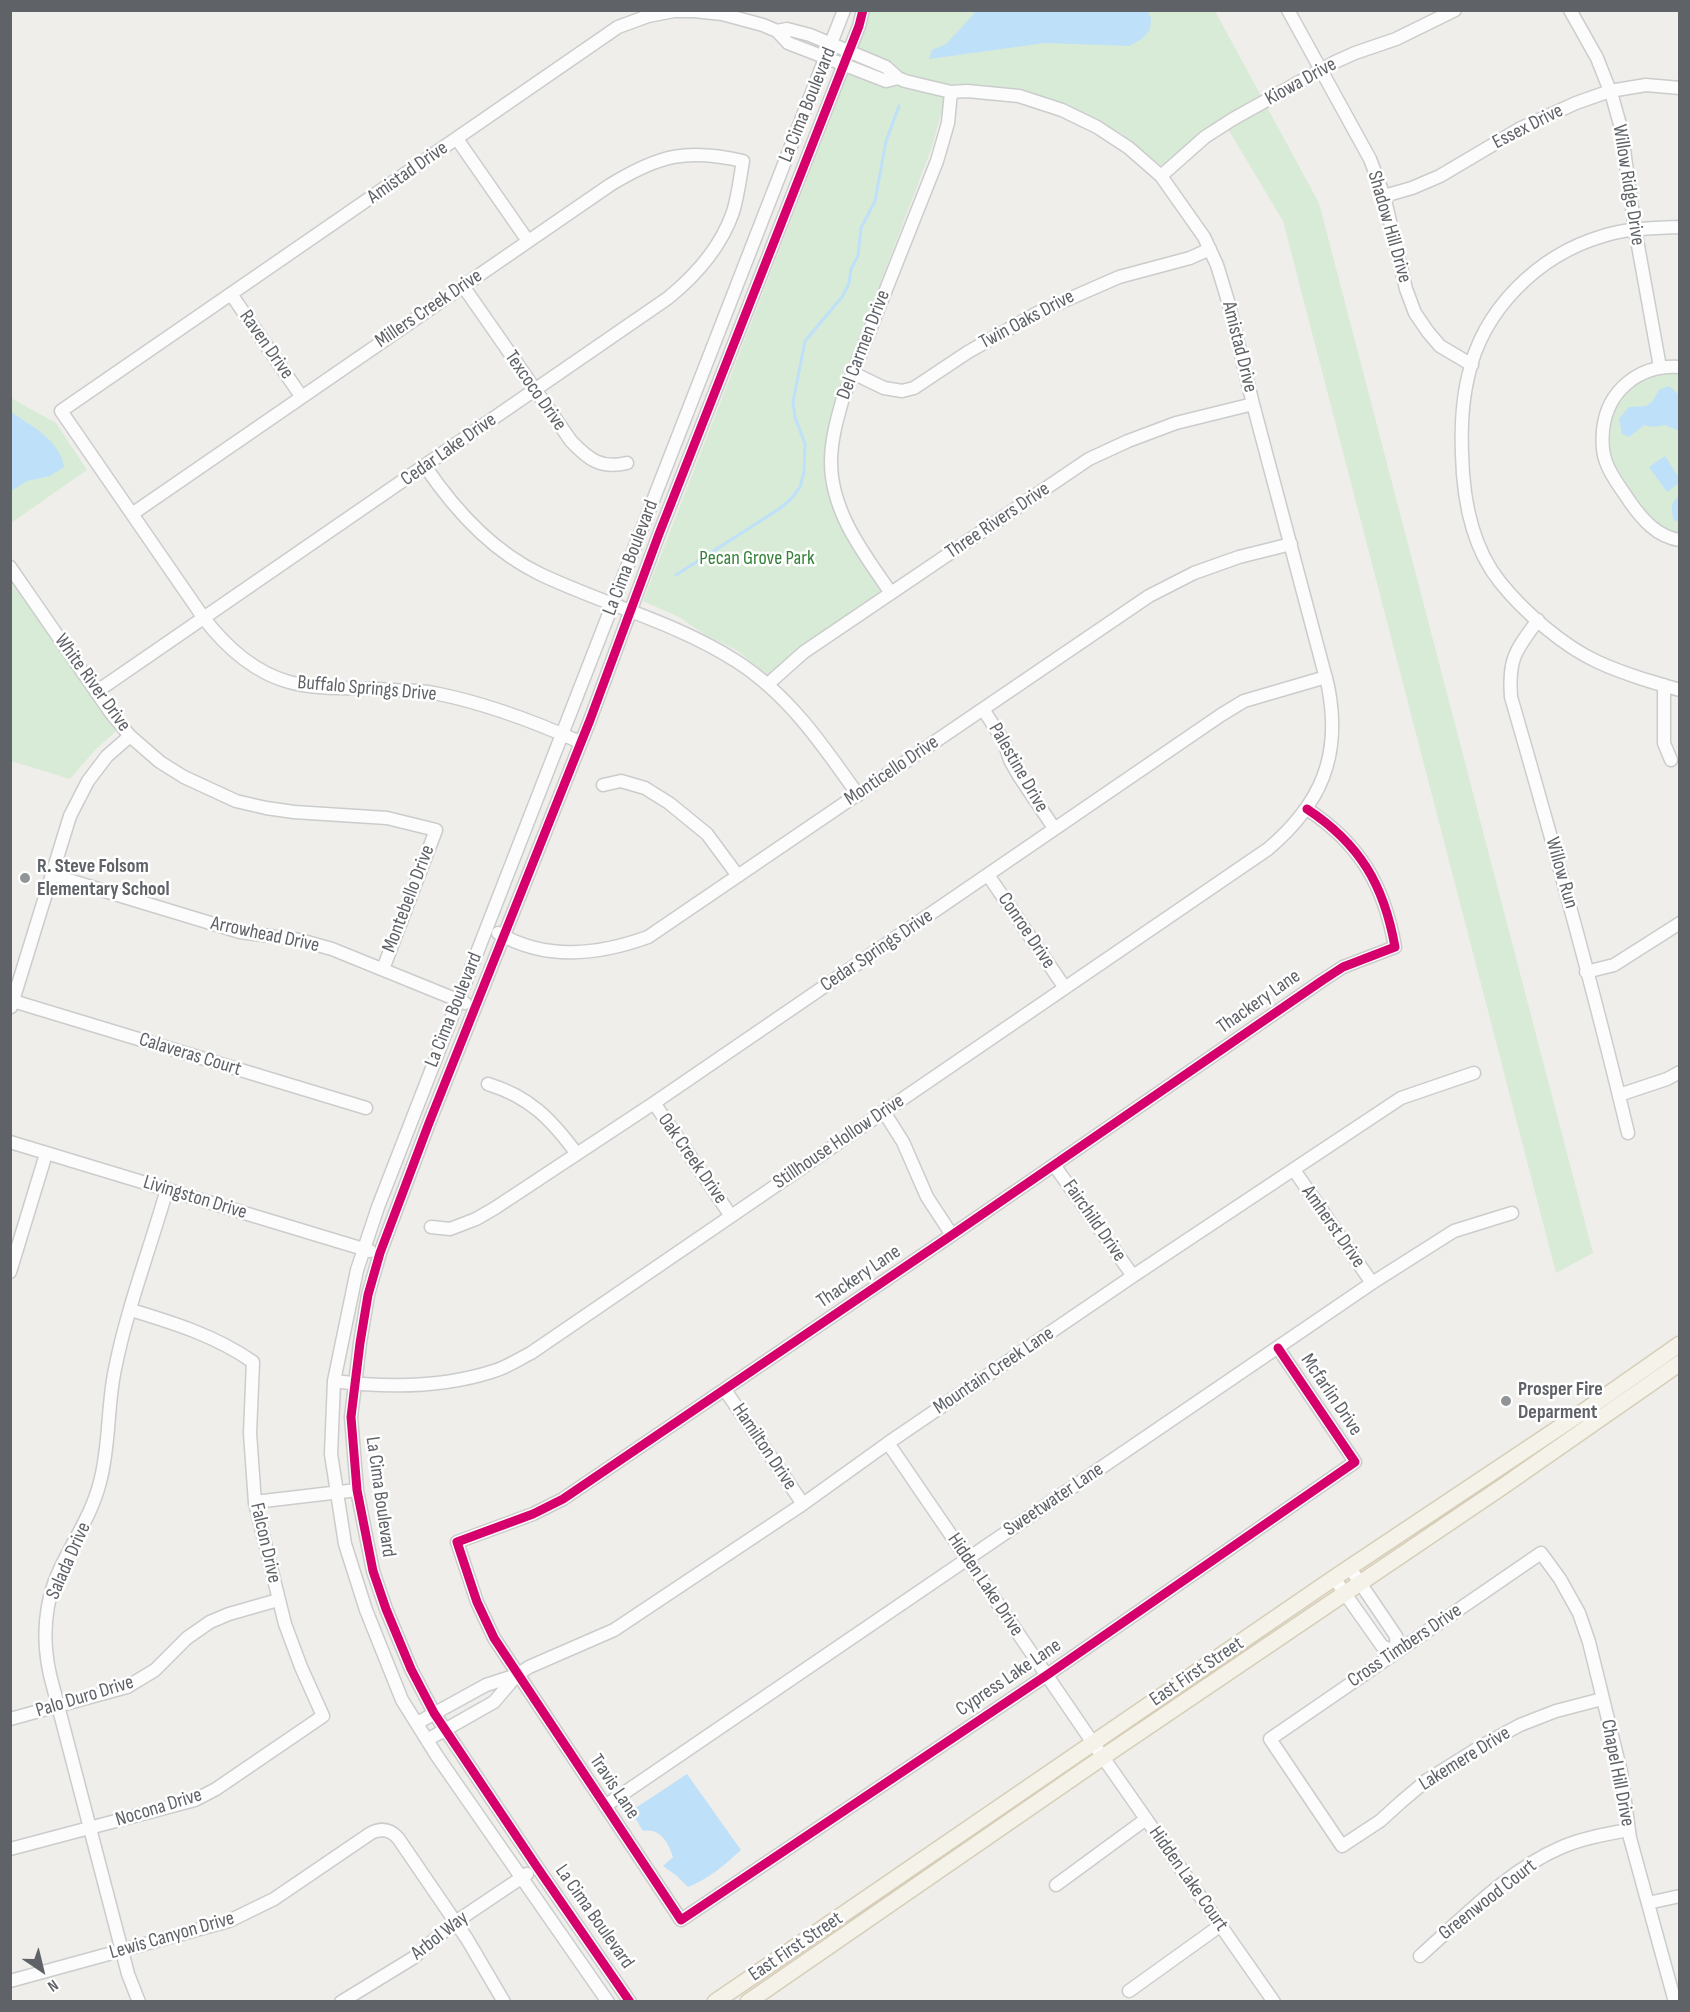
<!DOCTYPE html>
<html>
<head>
<meta charset="utf-8">
<style>
	body { margin:0 }
	#map { position:relative; width:1690px; height:2012px; overflow:hidden; background:#efeeea; font-family:"Sofia Sans Condensed",sans-serif }
	canvas { display:block }
	.frame { position:absolute; inset:0; border:12px solid #5f6368; pointer-events:none }
	.north { position:absolute; left:12px; top:1940px; width:60px; height:60px; -webkit-text-stroke:4px #fff; paint-order:stroke; rotate:145deg; font-size:16px; font-weight:700; line-height:24px; text-align:center; color:#5f6368 }
	.north::after { content:''; display:block; margin:auto; width:21px; height:27px; background:#5f6368; clip-path:polygon(50% 0,100% 100%,50% 72%,0 100%) }
</style>
</head>
<body>
<div id="map">
<canvas width="1690" height="2012"></canvas>
<div class="frame"></div>
<div class="north">N</div>
</div>
<script>
const context = document.querySelector('canvas').getContext('2d');
context.lineJoin = 'round';
function paint(path, color) { context.fillStyle = color; context.fill(path, 'evenodd'); }
function trace(path, color, width, dash) { context.strokeStyle = color; context.lineWidth = width; context.lineCap = dash ? 'butt' : 'round'; context.setLineDash(dash || []); context.stroke(path); }
function label(font, color, halo, rows, align = 'center') {
  context.font = font + ' "Sofia Sans Condensed",sans-serif'; context.lineWidth = 5; context.setLineDash([]); context.textBaseline = 'middle'; context.strokeStyle = halo; context.fillStyle = color; for (const [text, x, y, turn = 0] of rows) {
    context.save(); context.translate(x, y); context.rotate((+turn || 0) * Math.PI / 180); context.textAlign = isNaN(turn) ? turn : align; if (halo) context.strokeText(text, 0, 0); context.fillText(text, 0, 0); context.restore();
  }
}
paint(new Path2D(`
	M870,11h345l104,192 274,1050 -37,20 -273,-1052 -61,-102 -16,9 -43,39 -42,-34 -60,-31 -54,-14 -61,-4 -3,23 -11,40 -96,253 -7,28 11,95 12,23 30,46 -85,58 -29,26 -30,-25 -34,-17 -25,-17 -36,-16 216,-555z
	M1663,372h16v163c-23,-7 -34,-22 -48,-41 -6,-10 -15,-21 -19,-32 -3,-9 -4,-19 -3,-28 4,-35 22,-51 54,-62z
	M11,398l45,25 31,47 -76,53z
	M11,577l109,151 -25,22 -25,29 -59,-18z`), '#d8ebd6');
paint(new Path2D(`
	M1147,10l4,8 -1,12 -8,9 -13,7 -84,-3 -116,16 3,-9 14,-6 27,-29 2,-4z
	M1669,386l10,9v36l-14,-6 -12,2 -9,-2 -15,12 -7,-3 -3,-15 10,-12 17,-1 6,-4 7,-12z
	M11,412c19,13 50,29 53,55l-14,9 -23,5 -16,10z
	M1665,456l14,22v5l-12,9 -18,-25z
	M1679,495v27l-5,-2c-4,-11 -3,-17 5,-25z
	M687,1774l54,76c-16,15 -33,29 -53,37l-11,-11 -14,-10 10,-9c-5,-15 -13,-29 -30,-26l-12,-20z`), '#bfe0f9');
trace(new Path2D(`
	M676,575l103,-66 12,-10 9,-12 4,-15 1,-28 -10,-27 -2,-15 12,-61 37,-44 7,-14 2,-14 7,-13 3,-28 14,-27 11,-60 13,-35`), '#bfe0f9', 3);
const minor = new Path2D(`
	M1288,10l82,149 14,37 22,93 9,24 13,19 12,14 32,19
	M1570,10l27,48 15,38 9,32 14,101 25,138
	M457,139l71,102
	M1161,176l44,-39 28,-18 102,-57 20,-9 41,-14 59,-29
	M1384,196l28,-8 28,-12 81,-48 55,-25 34,-12 36,-6 34,3
	M1680,227c-26,1 -52,1 -77,9 -65,19 -121,74 -135,141 -6,25 -7,51 -6,77 1,44 9,92 38,128 24,30 63,64 98,80 26,12 54,20 82,28
	M463,286l108,155c18,19 30,28 56,22
	M231,294l70,102
	M1680,367c-41,-3 -73,24 -77,63 -1,11 -1,22 3,32 5,15 16,27 24,40 12,17 27,35 50,38
	M853,373l31,15 18,3 12,-3 54,-36 71,-40 80,-35 71,-19 20,-9
	M425,466c29,43 67,85 115,108 65,31 135,48 196,87 52,33 87,84 122,134
	M10,567l101,146 19,23 30,26 24,15 52,24 30,7 28,4 93,6 49,12 -53,139
	M891,593c-27,-39 -60,-81 -60,-131 0,-22 6,-43 12,-64l94,-237 11,-38 3,-31
	M1538,620c-22,30 -30,38 -27,77 42,145 82,289 117,436
	M768,684l36,-32 285,-193 39,-18 48,-18 77,-19
	M1664,685v58l7,17
	M96,692l572,-394c27,-22 53,-51 65,-86 5,-16 7,-34 10,-51 -56,-13 -84,-6 -133,24l-478,329
	M983,709l21,33 6,18 9,16 35,52
	M580,742c-47,-21 -95,-39 -146,-49 -13,-3 -27,-2 -41,-3 -33,-3 -71,1 -104,-8 -36,-10 -64,-36 -86,-65l-142,-206 557,-384 30,-11 26,-5h20l28,3 41,11 14,6 11,12 98,38 12,-3
	M603,785l18,-4 24,7 24,15 38,31 31,42
	M52,875l188,57 60,8 32,9 133,54
	M988,875l77,113
	M498,933c48,28 100,22 150,4l501,-341 45,-23 45,-16 52,-13
	M1586,972l28,-7 66,-42
	M13,1001l353,107
	M11,1007l59,-191 18,-35 19,-25 23,-20
	M488,1084c42,13 63,35 89,70
	M1619,1095l48,-16 13,-7
	M654,1103l77,113
	M884,1112l19,30 24,55 25,38
	M10,1142l360,109
	M1054,1165l79,111
	M1294,1170l78,113
	M431,1227l19,2 26,-10 19,-11 159,-105 567,-388 23,-14 82,-24
	M10,1272l36,-118
	M1278,1348l77,114 -308,213 -366,245 -187,-282 -17,-36 -20,-60 76,-28 30,-15 389,-264 371,-255 20,-13 52,-20c-11,-62 -35,-103 -88,-138
	M334,1381c54,7 108,7 160,-10 13,-4 25,-12 37,-18l737,-504c53,-45 74,-93 60,-163l-75,-282 -25,-103 -11,-36 -13,-28 -43,-61 -32,-28 -32,-21 -35,-17 -43,-14 -52,-5 -16,1 -46,-11 -7,-3 -12,-11 -76,-32 -23,-6 -10,2
	M725,1390l78,114
	M888,1443l205,300 181,259
	M255,1502l102,-12
	M1334,1578l48,68 15,6 -1,-16 -46,-68
	M1602,1699l-46,12 -36,14 -37,20 -56,35 -26,22 -21,19 -38,25 -72,-107 271,-186 19,26 19,34 10,29 32,130 9,66 45,164
	M10,1719l117,-32 28,-17 32,-32 23,-16 19,-8 49,-14
	M417,1723l69,-38 31,-10 12,-8 85,-37 189,-126 85,-61 245,-167 268,-178 73,-25
	M427,1740l67,-38 23,-27
	M605,1806l767,-523 82,-52 58,-18
	M10,1849l185,-49 21,-11 107,-73 -22,-49 -16,-43 -30,-121 -5,-70 3,-71c-37,-26 -79,-39 -122,-52
	M1056,1885l90,-66
	M1648,1903l32,-7
	M1420,1956c44,-39 88,-86 142,-109 21,-9 45,-13 67,-17
	M10,1981l219,-60 45,-22 97,-66c10,-5 19,-4 27,5l69,101 37,63
	M1129,1991l92,-66
	M139,2002l-11,-28 -78,-299c-8,-35 -6,-73 10,-106 14,-30 32,-55 40,-87 10,-37 7,-76 15,-113 12,-61 35,-120 52,-180
	M341,2002l72,-44 41,-35 73,-49
	M608,2002l-171,-246 -35,-56 -36,-90 -21,-66 -14,-90 3,-73 23,-111 21,-63 466,-1197
	M630,2002l-93,-135 -103,-154 -23,-44 -25,-60 -13,-38 -16,-81 -6,-73 9,-74 8,-48 12,-42 49,-130 161,-403 69,-186 200,-508 4,-16`);
const major = new Path2D(`
	M715,2002l619,-424 253,-169 93,-65
	M748,2002l355,-245 399,-270 178,-124`);
trace(minor, '#cbcccc', 15);
trace(major, '#d7ceb8', 18);
trace(minor, '#fdfcfc', 12);
trace(major, '#f4f2e9', 15);
trace(new Path2D(`
	M1278,1348l77,114 -308,213 -366,245 -187,-282 -17,-36 -20,-60 76,-28 30,-15 389,-264 371,-255 20,-13 52,-20c-11,-62 -35,-103 -88,-138
	M630,2002l-93,-135 -103,-154 -23,-44 -25,-60 -13,-38 -16,-81 -6,-73 9,-74 8,-48 12,-42 49,-130 161,-403 69,-186 200,-508 4,-16`), '#d6006c', 9);
for (const [x, y, r, color] of [
	[25,878,6,"#919496"],
	[1506,1401,6,"#919496"]
]) { const dot = new Path2D(); dot.arc(x, y, r, 0, 2 * Math.PI); context.fillStyle = color; context.fill(dot); trace(dot, '#fff', 2); }
label('20px', '#5f6368', '#fff', [
	["Kiowa Drive",1301,82,-29],
	["La Cima Boulevard",808,105,-68],
	["Essex Drive",1528,127,-27],
	["Amistad Drive",408,173,-35],
	["Willow Ridge Drive",1628,185,81],
	["Shadow Hill Drive",1389,227,74],
	["Millers Creek Drive",429,309,-34],
	["Twin Oaks Drive",1027,320,-28],
	["Raven Drive",266,345,55],
	["Del Carmen Drive",864,345,-69],
	["Amistad Drive",1239,347,76],
	["Texcoco Drive",535,391,55],
	["Cedar Lake Drive",449,450,-35],
	["Three Rivers Drive",998,521,-34],
	["La Cima Boulevard",631,558,-69],
	["White River Drive",92,683,54],
	["Buffalo Springs Drive",367,689,5],
	["Palestine Drive",1018,768,60],
	["Monticello Drive",892,771,-34],
	["Willow Run",1561,873,74],
	["Montebello Drive",409,899,-69],
	["Conroe Drive",1026,931,56],
	["Arrowhead Drive",265,935,12],
	["Cedar Springs Drive",877,951,-34],
	["Thackery Lane",1259,1002,-35],
	["La Cima Boulevard",454,1010,-68],
	["Calaveras Court",190,1055,17],
	["Stillhouse Hollow Drive",839,1142,-34],
	["Oak Creek Drive",692,1159,55],
	["Livingston Drive",195,1198,17],
	["Fairchild Drive",1094,1221,55],
	["Amherst Drive",1333,1227,55],
	["Thackery Lane",859,1277,-34],
	["Mountain Creek Lane",994,1371,-34],
	["Mcfarlin Drive",1331,1395,56],
	["Hamilton Drive",764,1447,56],
	["La Cima Boulevard",380,1497,82],
	["Sweetwater Lane",1054,1500,-34],
	["Falcon Drive",265,1543,77],
	["Salada Drive",69,1561,-66],
	["Hidden Lake Drive",985,1585,56],
	["Cross Timbers Drive",1405,1646,-34],
	["East First Street",1197,1672,-34],
	["Cypress Lake Lane",1009,1678,-34],
	["Palo Duro Drive",85,1697,-17],
	["Lakemere Drive",1465,1759,-32],
	["Chapel Hill Drive",1617,1773,79],
	["Travis Lane",614,1787,56],
	["Nocona Drive",159,1808,-17],
	["Hidden Lake Court",1188,1879,55],
	["Greenwood Court",1488,1900,-38],
	["La Cima Boulevard",594,1917,55],
	["Lewis Canyon Drive",172,1936,-16],
	["Arbol Way",440,1936,-38],
	["East First Street",796,1947,-34]
]);
label('20px', '#348238', '#fff', [
	["Pecan Grove Park",757,559]
]);
label('bold 20px', '#5f6368', '#fff', [
	["R. Steve Folsom",37,867],
	["Elementary School",37,890],
	["Prosper Fire",1518,1390],
	["Deparment",1518,1413]
], 'left');
</script>
</body>
</html>
